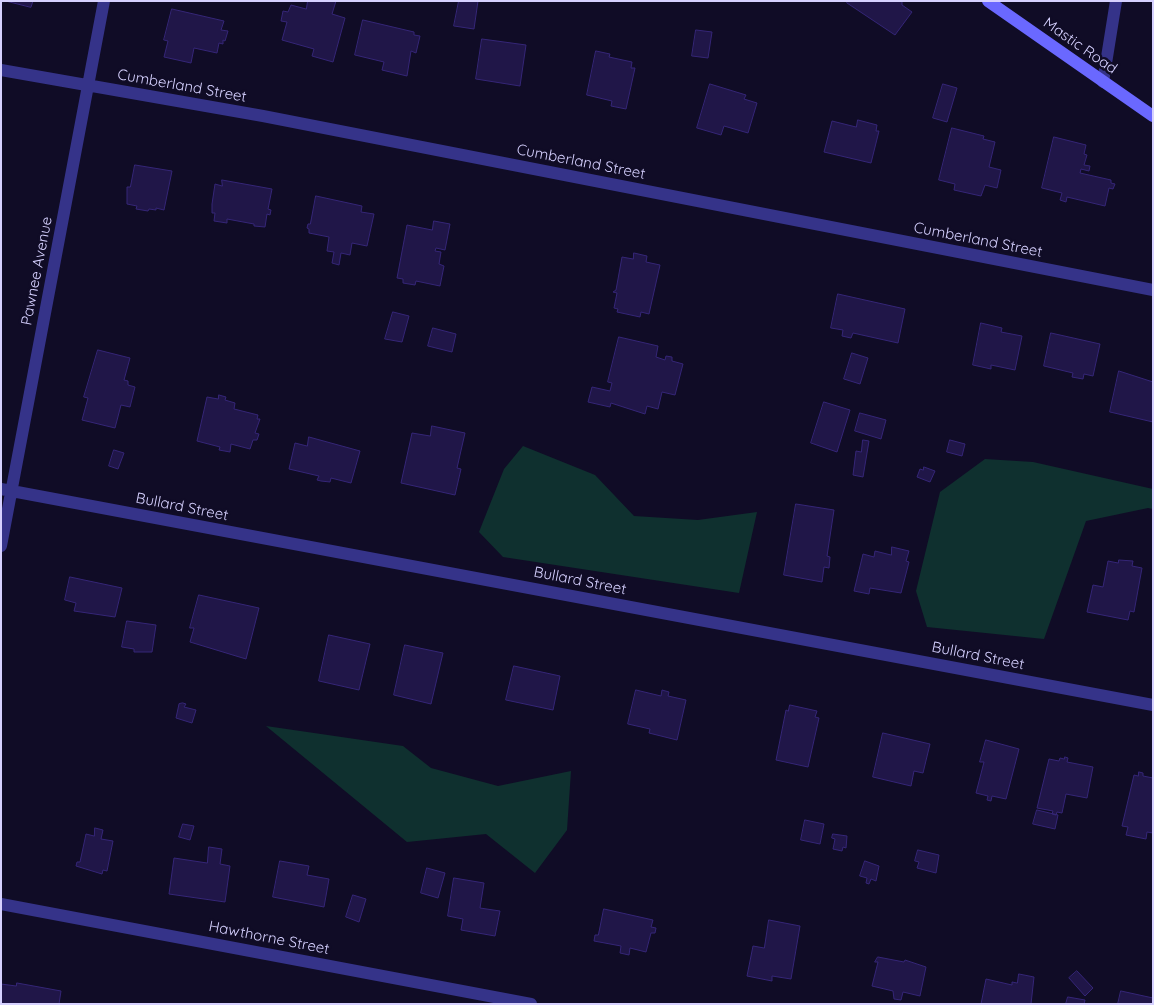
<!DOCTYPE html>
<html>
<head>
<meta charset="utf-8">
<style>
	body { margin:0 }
	#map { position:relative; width:1154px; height:1005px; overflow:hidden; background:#100c26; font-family:Quicksand,sans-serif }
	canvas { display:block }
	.frame { position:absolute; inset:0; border:2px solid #d6d1ff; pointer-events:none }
</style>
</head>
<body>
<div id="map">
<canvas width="1154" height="1005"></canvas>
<div class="frame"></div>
</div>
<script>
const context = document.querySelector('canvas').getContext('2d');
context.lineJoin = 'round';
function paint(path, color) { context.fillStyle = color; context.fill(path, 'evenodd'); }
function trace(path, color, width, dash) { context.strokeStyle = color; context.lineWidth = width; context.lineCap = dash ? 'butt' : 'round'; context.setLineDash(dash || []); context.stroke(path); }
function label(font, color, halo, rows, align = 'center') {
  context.font = font + ' Quicksand,sans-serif'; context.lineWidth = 5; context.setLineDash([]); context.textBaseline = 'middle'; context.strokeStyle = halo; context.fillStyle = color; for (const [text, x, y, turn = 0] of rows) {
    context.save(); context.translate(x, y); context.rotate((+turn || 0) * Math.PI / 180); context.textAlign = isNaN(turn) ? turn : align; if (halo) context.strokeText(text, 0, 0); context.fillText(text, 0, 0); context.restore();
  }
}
paint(new Path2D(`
	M523,446l72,29 39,41 64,4 59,-8 -18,81 -236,-36 -24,-25 25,-63z
	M985,459l48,3 120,27v20l-5,-1 -62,13 -42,118 -117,-12 -11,-36 24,-99z
	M266,726l137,20 28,22 67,18 73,-15 -4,59 -32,43 -49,-39 -79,8z`), '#0f302f');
const building = new Path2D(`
	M6,1h27l-2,6z
	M308,1h28l-4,13 13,4 -12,44 -21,-6 2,-7 -32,-9 5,-18 -6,-1 2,-10 5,1 3,-7 15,4z
	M459,1h19l-4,28 -20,-3z
	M848,1h54v4l10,7 -17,23 -48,-32z
	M172,9l52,12 -3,9 7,1 -3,10 -2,-1v4l-4,-1 -2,10 -23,-5 -3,15 -27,-6 4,-16 -4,-1z
	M363,20l51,12v3l6,1 -4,17 -5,-2 -4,25 -25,-6 2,-8 -29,-7z
	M696,30l16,2 -4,26 -16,-2z
	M482,39l44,6 -6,41 -44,-7z
	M596,51l14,3 -1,3 23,5 -1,6h4l-9,41 -15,-3 1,-5 -25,-6z
	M710,84l36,11 -2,4 13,4 -9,30 -24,-7 -3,9 -24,-7z
	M943,84l14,4 -10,34 -14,-4z
	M858,120l19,5 -1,6h3l-8,32 -47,-11 8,-31 24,6z
	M952,128l32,8 -1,3 12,3 -6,25 12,3 -4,18 -12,-3 -4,11 -27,-6 1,-6 -16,-4z
	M1054,137l32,8 -2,9 3,1 -3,10 6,1 -1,5 -8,-2 -1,4 31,7v3l4,1 -2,5 -4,-1 -4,18 -38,-9 -1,5 -6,-2 2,-7 -20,-5z
	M135,165l37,6 -8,39 -8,-2v2l-7,-1 -1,2 -12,-2 1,-3 -10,-2v-17h3z
	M222,180l50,9 -4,20 3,1 -1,5 -3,-1 -2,13 -11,-1v-2l-27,-5v4l-13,-2 1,-8h-3v-9l3,-20 7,2z
	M316,196l46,10 -1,6 13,2 -7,32 -15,-3 -2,12 -9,-2 -2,12 -7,-2 2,-11 -7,-1 2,-14 -20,-4v-4l-2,-1 1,-4h2z
	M434,221l16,3 -5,26 -9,-2 -1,3 6,1 -2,12 5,2 -4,20 -24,-5 -1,4 -12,-2v-4l-6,-1 10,-53 25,5z
	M634,253l13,3 -1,6 14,3 -11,49 -8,-2 -1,5 -23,-5 1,-3 -4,-1 3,-15 -4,-1 3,-2 6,-33 11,2z
	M838,294l67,15 -7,34 -45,-10 -2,5 -9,-2 1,-6 -12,-2z
	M393,312l16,4 -7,26 -17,-3z
	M981,323l21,5 -1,4 21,4 -7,34 -24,-5v4l-18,-4z
	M433,328l23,6 -4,18 -24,-6z
	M1051,333l49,11 -7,32 -9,-2 -1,5 -11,-2 1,-4 -29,-7z
	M619,337l39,9 -2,11 9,3 1,-4 6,1v4l11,3 -8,31 -13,-3 -4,17 -11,-3 -2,8 -34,-11 -1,4 -22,-5 4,-15 18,4 2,-8 -4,-1z
	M98,350l32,8 -6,22 4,1v4l7,2 -5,20 -9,-2 -6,23 -33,-8 6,-22 -4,-1z
	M852,353l16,5 -8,26 -16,-5z
	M1119,371l34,11v40l-43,-10z
	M219,395l7,2 -1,3 10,3 -1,6 24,6 -1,4h3l-5,14 4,1 -2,6h-4l-3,9 -19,-5 -1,8 -11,-2 1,-3 -23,-6 10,-44 11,2z
	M824,402l26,8 -13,42 -26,-9z
	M860,413l26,7 -5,19 -26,-8z
	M432,426l33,7 -8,35 4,1 -6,26 -54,-12 11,-50 18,3z
	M309,437l51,14 -9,32 -20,-5 -1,4 -9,-1 -4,-1 2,-4 -30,-7 6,-26 12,3z
	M863,440l6,1 -6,36 -10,-2 3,-24 5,1z
	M950,440l15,4 -3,12 -15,-4z
	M114,450l10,3 -6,16 -9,-3z
	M924,467l11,4 -5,11 -13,-5 3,-8 3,1z
	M796,504l38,6 -7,46 3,1 -1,11 -5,-1 -2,15 -38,-7z
	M892,547l17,4 -3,10 3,1 -8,31 -31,-5 -1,6 -15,-3 9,-37 11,3 1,-6 16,4z
	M1119,560l14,1 -1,5 10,2 -8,44 -4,-1 -2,9 -41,-8 6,-27 10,2 5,-26 10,2z
	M70,577l52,11 -7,29 -41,-6 2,-8 -11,-3z
	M199,595l60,13 -13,51 -56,-17 4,-14h-4z
	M127,621l29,4 -4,27h-18v-3l-12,-2z
	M329,635l41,9 -11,46 -40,-9z
	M405,645l38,8 -12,51 -37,-9z
	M514,666l46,10 -7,34 -47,-10z
	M636,690l25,6 1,-6 7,2 -1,4 18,4 -9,40 -28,-7 1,-4 -22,-5z
	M183,703l3,1 -2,3 12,3 -4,13 -16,-5 3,-14z
	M790,705l27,6 -2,6 4,1 -11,49 -32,-7 10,-50 2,1z
	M883,733l47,11 -7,29 -9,-2 -3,15 -38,-9z
	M986,740l33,9 -13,50 -14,-3 -1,5 -4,-1 1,-4 -12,-3 8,-31h-4z
	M1065,757l3,1 -1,4 26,5 -6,31 -21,-4 -4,19 -5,-1 -1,3 -4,-1 1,-3 -16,-3 12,-49 10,2 1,-3 4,1z
	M1139,772l4,1v3l10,2v55l-6,-1 -1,7 -20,-4 2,-8 -6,-1 12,-51 4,1z
	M1037,810l21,5 -3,14 -22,-5z
	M805,820l19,4 -4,20 -19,-4z
	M183,824l11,2 -4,14 -11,-3z
	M95,828l8,2 -2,9 12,2 -6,30 -4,-1 -1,4 -26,-8 1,-4h3l6,-28 8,2z
	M833,834l14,2 -1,12 -3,-1 -1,4 -9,-2 2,-10 -3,-1z
	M209,847l13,2 -2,15 10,2 -5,36 -56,-8 5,-36 33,5z
	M918,850l21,5 -3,18 -19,-5 2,-6 -4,-1z
	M280,861l29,5 -2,9 22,4 -5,28 -51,-10z
	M865,861l14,5 -3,15 -5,-2 -2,5 -3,-1 1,-5 -7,-2z
	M427,868l18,5 -7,25 -17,-5z
	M454,878l30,5 -4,25 20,3 -5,25 -34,-6 2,-11 -15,-3z
	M353,895l13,4 -7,23 -13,-5z
	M604,909l49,11 -2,7 5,1 -1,5h-4l-5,19 -16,-4 -1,7 -9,-2 1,-7 -27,-5 1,-6h3z
	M769,920l31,6 -9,53 -19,-3v5l-25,-5 6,-30 11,2z
	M878,957l26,5 1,-2 21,7 -6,29 -17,-4 -2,8 -7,-1 -1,-8 -21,-5 6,-24h-3z
	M1077,971l16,17 -8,8 -16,-18z
	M1019,974l15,3 -3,27h-50l5,-25 26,6v-3l5,1z
	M17,983l44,8 -2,13h-58v-20l15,2z
	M1121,991l32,7v6h-35z
	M1068,997l17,3 -1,4h-18z`);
paint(building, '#201648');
trace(building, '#352677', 1);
trace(new Path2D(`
	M1,70l262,46 890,174
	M1103,82l13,-81
	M1,489l1152,216
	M1,546l103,-545
	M1,904l530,100`), '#353389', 12);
trace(new Path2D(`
	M988,1l165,115`), '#6a68ff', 12);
label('15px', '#d6d1ff', '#100c26', [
	["Mastic Road",1080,46,35],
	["Cumberland Street",182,86,10],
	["Cumberland Street",581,162,11],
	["Cumberland Street",978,240,11],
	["Pawnee Avenue",37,271,-79],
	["Bullard Street",182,507,11],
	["Bullard Street",580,581,11],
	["Bullard Street",978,656,11],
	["Hawthorne Street",269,938,11]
]);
</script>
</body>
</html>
